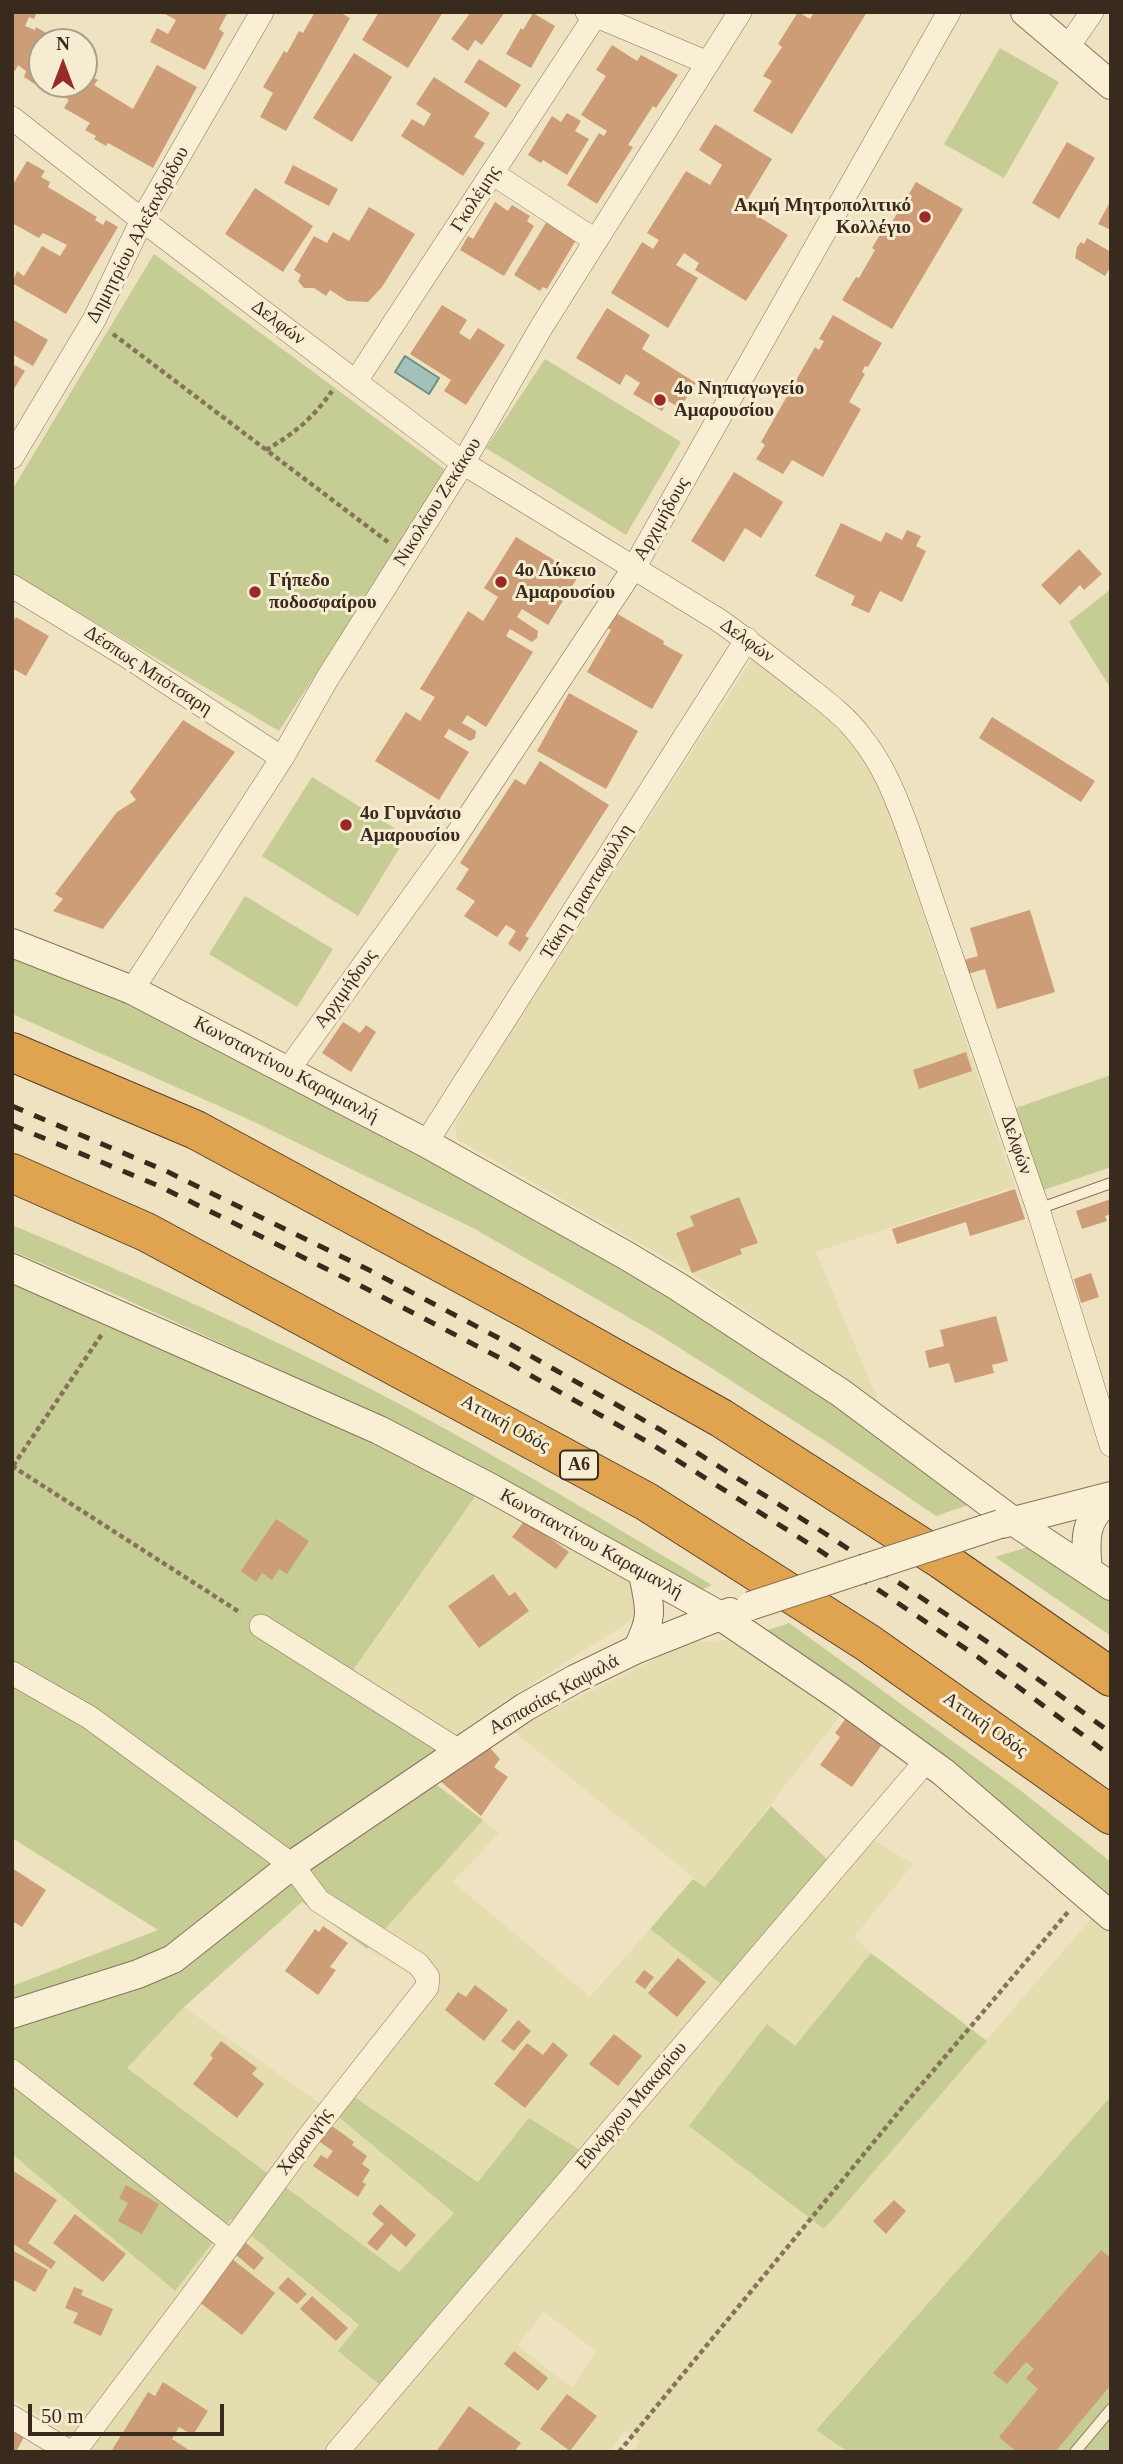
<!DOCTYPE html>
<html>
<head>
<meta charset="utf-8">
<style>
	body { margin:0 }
	#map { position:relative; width:1123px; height:2464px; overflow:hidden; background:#efe2c1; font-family:"Times New Roman",serif }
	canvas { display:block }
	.frame { position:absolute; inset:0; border:14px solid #382b1d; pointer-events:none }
	.north { position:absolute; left:28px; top:28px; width:70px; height:70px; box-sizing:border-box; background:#f6ecd1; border:2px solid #aa9f89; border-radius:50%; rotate:0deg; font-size:19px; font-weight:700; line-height:28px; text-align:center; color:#382b1d }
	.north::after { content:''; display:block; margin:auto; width:24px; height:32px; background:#982a28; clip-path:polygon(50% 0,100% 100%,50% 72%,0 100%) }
	.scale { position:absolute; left:28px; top:2404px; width:196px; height:32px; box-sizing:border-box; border:4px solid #382b1d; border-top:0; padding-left:9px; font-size:21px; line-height:24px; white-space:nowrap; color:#382b1d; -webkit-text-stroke:5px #f6ecd1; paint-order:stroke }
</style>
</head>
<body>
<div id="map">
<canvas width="1123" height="2464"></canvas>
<div class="frame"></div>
<div class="north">N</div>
<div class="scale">50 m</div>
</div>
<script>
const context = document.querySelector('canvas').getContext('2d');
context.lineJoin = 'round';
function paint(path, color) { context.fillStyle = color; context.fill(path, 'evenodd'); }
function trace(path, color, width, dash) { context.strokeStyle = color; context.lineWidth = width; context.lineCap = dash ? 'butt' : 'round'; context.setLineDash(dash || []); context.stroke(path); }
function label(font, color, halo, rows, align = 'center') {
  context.font = font + ' "Times New Roman",serif'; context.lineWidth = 6; context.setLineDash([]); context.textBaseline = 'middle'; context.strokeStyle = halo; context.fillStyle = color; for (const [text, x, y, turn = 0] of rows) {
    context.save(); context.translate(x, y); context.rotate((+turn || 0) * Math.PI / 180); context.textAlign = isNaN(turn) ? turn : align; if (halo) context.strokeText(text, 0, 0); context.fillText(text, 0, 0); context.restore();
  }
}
paint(new Path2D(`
	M752,659l90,67 34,48 139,413 -199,65 63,151 -189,-131 -233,-133 -2,-13 10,-23z
	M479,1491l156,92 5,20 -10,18 -139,89 -29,21 -14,16 -101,-67z
	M728,1640l116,71 -139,176 -193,-157 177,-88z
	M483,1820l16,13 -46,49 137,115 60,-68 75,58 131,-157 57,34 -59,73 17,16 -76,94 -28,-22 57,204 271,-315 16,12v170l-295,333 32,23h-216l8,-10 -14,-12 -18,22h-510l-86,-53v-245l163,137 55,-73 129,108 25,62 145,-269 -50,63 -130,-89 80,-107 -62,-37zM544,2312l52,39 -24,37 -55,-43z
	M184,2007l151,107 119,99 -55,59 -272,-204z`), '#e4ddaf');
paint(new Path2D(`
	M1000,48l59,34 -55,96 -60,-34z
	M154,254l293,217 -168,260 -267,-158v-83z
	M545,359l136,83 -55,93 -140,-87z
	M1111,589v100l-42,-67z
	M312,777l95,59 -49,80 -96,-60z
	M245,896l88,53 -36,58 -88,-53z
	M12,950l119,45 459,251 259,169 122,89 -35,12 -106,-72 -169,-108 -188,-108 -225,-109 -236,-105z
	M1111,1075v92l-73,25 -28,-82z
	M12,1225c129,54 256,110 380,175 109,58 215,122 320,185l-15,7 -315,-175 -270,-124 -100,-42z
	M12,1278l467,213 -132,188 101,68 -27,26 62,47 -116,129 -65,-47 -118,105 -57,61 272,204 55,-59 -119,-99 14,-21 129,89 51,-64 54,34 -199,236 -46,-37 21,-26 -128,-106 -56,72 -163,-137v-168l146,-56 -146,-92z
	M1031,1546l80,55v35l-116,-79z
	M789,1623l231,167 91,72v36l-349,-266z
	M771,1806l59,56 -105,125 -75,-58 43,-50 12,8z
	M871,1953l116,88 -163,188 -135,-103 78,-102 28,22z
	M1111,2096v356h-263l-32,-22z`), '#c5cd95');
const water = new Path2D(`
	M405,356l34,22 -10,16 -34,-22z`);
paint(water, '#a4c1b9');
trace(water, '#6b8f87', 2);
paint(new Path2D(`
	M12,12h25l-3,7 -5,-2 -4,9 10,4 1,-3 17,10 4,-6 11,7 2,-5 11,6 -2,3h-37v42h42v-18l3,2 -3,5 14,7 -4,5 39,24 24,-44 40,22 -44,81 -45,-25 -2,3 -12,-7 2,-3 -11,-6 5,-7 -26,-15 5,-8 -22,-14 -3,4 -20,-13 2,-6 -8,-6 -3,6 -3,-2z
	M166,12h62l-9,17 5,4 -19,37 -55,-28 7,-14 11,6 8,-14 -11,-6z
	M315,12h24l11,6 -64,113 -26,-14 13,-24 -10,-6 21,-36 3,2 12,-22 4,2z
	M379,12h64l-35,56 -46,-28z
	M471,12h34l-23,33 -7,-5 -7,11 -17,-12z
	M798,12l12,7 4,-7h53l-75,122 -39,-23 19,-30 -9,-5 19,-29 -4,-3z
	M533,13l22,13 -24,42 -25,-14 15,-26 2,2z
	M612,45l25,16 4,-6 37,20 -22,33 -3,-2 -25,39 5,2 -36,57 -30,-19 32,-52 5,3 3,-5 -26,-16 25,-39 -10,-6z
	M354,53l38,24 -40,65 -39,-24z
	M479,59l42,26 -15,23 -42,-26z
	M434,77l56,36 -16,24 11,6 -22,33 -62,-40 11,-17 12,7 7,-12 -15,-10z
	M567,113l14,8 -6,10 14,8 -22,36 -24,-15 -2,3 -13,-8 24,-39 9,6z
	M715,124l57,35 -29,48 45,28 -42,66 -51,-31 4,-7 -15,-10 -8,12 22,13 -30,50 -57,-35 31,-51 11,7 6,-9 -12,-7 39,-62 24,14 12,-20 -23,-15z
	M1067,142l28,16 -36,61 -27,-16z
	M27,161l18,10 -4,6 9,5 -2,5 49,30 -2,3 8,5 3,-5 12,7 -52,87 -54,-31 5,-12 7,5 18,-30 18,10 7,-11 -24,-12 -4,5 -27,-15v-37z
	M293,165l45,24 -9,17 -45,-23z
	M916,182l47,27 -71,120 -50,-29 14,-23 3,1 16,-28 -3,-2 12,-20 3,2z
	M255,188l58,38 -30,46 -58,-38z
	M1111,200v30l-13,-6z
	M495,202l13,9 4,-6 18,11 -3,5 7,5 -30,50 -44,-26 8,-14 5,3z
	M369,207l46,27 -33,53 -14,15 -21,-1 -17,-11 -4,6 -12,-8h-10l-6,-7 3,-6 -7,-5 20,-34 13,7 6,-11 16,9z
	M549,218l27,22 -29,49 -4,-2 -3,4 -26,-16z
	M1087,238l24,14v14l-6,10 -30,-18 2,-11 4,-5 3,2z
	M442,305l25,15 -8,13 11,7 8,-12 27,17 -39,60 -22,-14 7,-11 -41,-26z
	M607,308l43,27 -8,14 54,34 -16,25 -12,-7 -6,10 -29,-17 7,-11 -14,-9 -6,11 -44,-27z
	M833,315l49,28 -14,24 -3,-1 -3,6 3,2 -16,28 12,7 -38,68 -31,-17 -9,14 -27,-15 9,-14 -4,-3 54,-95 4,3 5,-9 -5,-2z
	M12,319l36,21 -15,26 -21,-12z
	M15,365l10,6 -13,21v-22z
	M734,472l49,30 -22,36 -16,-10 -21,34 -33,-21z
	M841,523l40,19 5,-10 16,8 5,-10 14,6 -5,10 10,5 -24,51 -22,-11 -11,22 -18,-8 4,-9 -40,-20z
	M516,537l63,38 -31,50 -26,-16 -5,8 21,14 -1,7 -5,4 -22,-13 -4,7 27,16 -47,75 -19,-12 -5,8 14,8 -1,7 -5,3 -21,-12 -5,8 25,15 -30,48 -64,-39 31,-49 14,9 15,-24 -15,-8 48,-78 15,10 15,-24 -14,-9z
	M1079,549l23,25 -18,16 -4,-5 -20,20 -19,-20z
	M614,612l50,29 -1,3 20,11 -31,54 -65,-37 24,-42 -5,-3z
	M16,617l33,19 -23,40 -14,-8v-45z
	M569,693l69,38 -32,58 -69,-38z
	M992,717l103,64 -14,21 -102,-64z
	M183,720l52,32 -132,177 -50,-18 10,-12 -8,-5 62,-82 19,-12 -6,-8z
	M540,761l69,44 -84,131 4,2 -9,14 -12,-8 8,-13 -10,-6 -9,12 -33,-21 11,-15 -19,-12 13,-20 -9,-6 55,-84 10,6z
	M1030,910l25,82 -58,17 -12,-40 -17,5 -4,-14 14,-4 -8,-28z
	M343,1022l17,11 6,-8 10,7 -25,40 -29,-19z
	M966,1052l6,19 -53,18 -6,-19z
	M1015,1189l10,30 -55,17 -4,-14 -69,22 -5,-15z
	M739,1197l19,46 -18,6 2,5 -50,19 -16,-40 18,-7 -4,-10z
	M1111,1199v15l-6,2 2,5 -25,8 -6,-18z
	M1091,1273l8,24 -18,6 -7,-24z
	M996,1316l12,45 -16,4 2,8 -39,10 -6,-20 -20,5 -4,-17 19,-5 -4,-16z
	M276,1519l33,22 -22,33 -8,-5 -7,11 -10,-7 -6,9 -15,-11z
	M525,1520l44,32 -13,17 -44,-32z
	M493,1574l16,22 6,-4 14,19 -50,37 -31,-42z
	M847,1717l36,26 -31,44 -32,-22 20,-28 -5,-4z
	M490,1748l10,11 -6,8 14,10 -27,39 -42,-36 26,-27z
	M12,1868l34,22 -24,37 -10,-6z
	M323,1926l25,17 -18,24 6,3 -18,25 -33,-24 30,-42 4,3z
	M678,1958l28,24 -29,35 -29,-24z
	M644,1970l10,7 -9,12 -10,-7z
	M475,1985l33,25 -24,31 -39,-31 13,-18 8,5z
	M518,2020l13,11 -17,20 -13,-10z
	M614,2034l28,22 -24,30 -29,-22z
	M221,2041l36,27 -5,6 12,10 -27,34 -44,-34 20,-26 -3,-3z
	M553,2042l15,13 -43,53 -31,-24 33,-41 16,12z
	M328,2123l26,19 -2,3 15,11 -5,8 8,6 -8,12 4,2 -8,13 -45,-31 8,-11 6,4 6,-8 -16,-11z
	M12,2170l45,30 -29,43 28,19 -5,7 -39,-26z
	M126,2185l33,19 -17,30 -24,-13 10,-18 -9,-5z
	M894,2200l12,11 -20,23 -13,-13z
	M380,2204l36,31 -10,12 -15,-13 -14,17 -10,-8 17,-19 -12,-10z
	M75,2214l51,40 -23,28 -50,-39z
	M245,2242l19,16 -10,12 -19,-16z
	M12,2250l36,20 -13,22 -23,-13z
	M1101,2250l10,8v127l-56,67h-38l-18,-15 39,-48 -12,-11 8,-9 -8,-7 -19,22 -14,-11z
	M231,2258l44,35 -33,42 -44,-34z
	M288,2277l19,17 -10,10 -19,-16z
	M74,2287l9,3 -2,5 32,14 -12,27 -28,-13 5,-10 -13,-5z
	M312,2296l36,32 -12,13 -36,-32z
	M514,2351l34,27 -10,13 -34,-27z
	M163,2382l45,29 -15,24 -14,-8 -7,12 20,13h-76l-4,-2 36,-58 7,4z
	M567,2394l30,22 -27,35 -30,-22z
	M469,2406l52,37 -7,9h-78z
	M12,2428l13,7 -9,17h-4z`), '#cd9d77');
const service = new Path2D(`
	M1038,1209l73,-26
	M1075,2452l36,-43`);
const minor = new Path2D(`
	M587,12l121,51
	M1068,47l24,-35
	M12,118l130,102 321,243 254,156c29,20 57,42 85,64 21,17 43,32 59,54 22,27 34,58 46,90l131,382 73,236
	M492,173l104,68
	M356,381l239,-365
	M12,457l82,-137 48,-100 120,-208
	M12,586l113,69 157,103
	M132,990l150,-232 45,-79 136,-216 79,-137 198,-314
	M288,1070l162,-225 185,-279 314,-554
	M426,1143l321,-504
	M261,1626l198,125
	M12,1673l77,44 203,148 27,36 99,63 10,13 -1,10 -120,152 -118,161 -115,152
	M12,2071l219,171
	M12,2417l58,35
	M337,2452l589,-691`);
const tertiary = new Path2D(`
	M1025,12l86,73
	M12,943l120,47 294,153 201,113 50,30 164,107 172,128 98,65
	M12,1268l367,162 112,58 228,127 122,83 102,74 168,144
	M1002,1524l109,-28
	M1088,1570c-3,-27 -5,-54 23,-70
	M637,1649c17,-32 13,-41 6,-75
	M12,2014l126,-40 35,-15 119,-94 233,-158 50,-28 62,-30 93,-37`);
const motorway = new Path2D(`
	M12,1052l184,78 336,182 189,106 221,142 169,117
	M12,1173l134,59 501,270 221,141 243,172`);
trace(service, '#887359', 12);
trace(minor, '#887359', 24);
trace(tertiary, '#887359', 30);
trace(motorway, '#56412d', 40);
trace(new Path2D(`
	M113,334l275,208
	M266,450c29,-17 46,-31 66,-59
	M12,1466l229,147
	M13,1466l89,-132
	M619,2452l291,-354 158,-186`), '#887359', 4.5, [5, 3.5]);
trace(service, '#f9efd5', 10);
trace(minor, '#f9efd5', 23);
trace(tertiary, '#f9efd5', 28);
trace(motorway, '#e0a450', 38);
trace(new Path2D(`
	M12,1106l154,65 209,102 133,70 153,87 168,106 160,107 122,90
	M12,1125l147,61 208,103 133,69 153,87 166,105 159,107 133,99`), '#382b1d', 5, [12, 12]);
const tertiaryBridge = new Path2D(`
	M750,1606l250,-82`);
trace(tertiaryBridge, '#887359', 30, []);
trace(tertiaryBridge, '#f9efd5', 28);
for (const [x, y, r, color] of [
	[925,217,7,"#982a28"],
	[660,400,7,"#982a28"],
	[501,582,7,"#982a28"],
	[255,592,7,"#982a28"],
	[346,825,7,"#982a28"]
]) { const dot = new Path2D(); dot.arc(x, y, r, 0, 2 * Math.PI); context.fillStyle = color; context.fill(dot); trace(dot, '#f6ecd1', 2.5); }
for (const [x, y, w] of [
	[579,1465,38]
]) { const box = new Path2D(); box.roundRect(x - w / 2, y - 14.5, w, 29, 5); context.fillStyle = '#f6ecd1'; context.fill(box); trace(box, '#382b1d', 2); }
label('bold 18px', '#382b1d', null, [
	["Α6",579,1465]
]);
label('19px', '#382b1d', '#f6ecd1', [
	["Γκολέμης",476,199,-57],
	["Δημητρίου Αλεξανδρίδου",138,235,-62],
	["Δελφών",278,323,37],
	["Νικολάου Ζεκάκου",438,502,-58],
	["Αρχιμήδους",662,519,-60],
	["Δελφών",747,641,36],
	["Δέσπως Μπότσαρη",148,671,33],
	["Τάκη Τριανταφύλλη",587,892,-58],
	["Αρχιμήδους",346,989,-54],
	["Κωνσταντίνου Καραμανλή",286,1070,28],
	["Δελφών",1016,1145,71],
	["Αττική Οδός",505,1424,29],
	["Κωνσταντίνου Καραμανλή",591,1544,29],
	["Ασπασίας Καψαλά",554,1695,-29],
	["Αττική Οδός",985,1725,35],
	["Εθνάρχου Μακαρίου",632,2106,-50],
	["Χαραυγής",305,2142,-53]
]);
label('bold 19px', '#382b1d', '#f6ecd1', [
	["Ακμή Μητροπολιτικό",911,206,"right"],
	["Κολλέγιο",911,228,"right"],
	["4ο Νηπιαγωγείο",674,389],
	["Αμαρουσίου",674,411],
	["4ο Λύκειο",515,571],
	["Αμαρουσίου",515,593],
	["Γήπεδο",269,581],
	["ποδοσφαίρου",269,603],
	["4ο Γυμνάσιο",360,814],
	["Αμαρουσίου",360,836]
], 'left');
</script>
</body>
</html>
